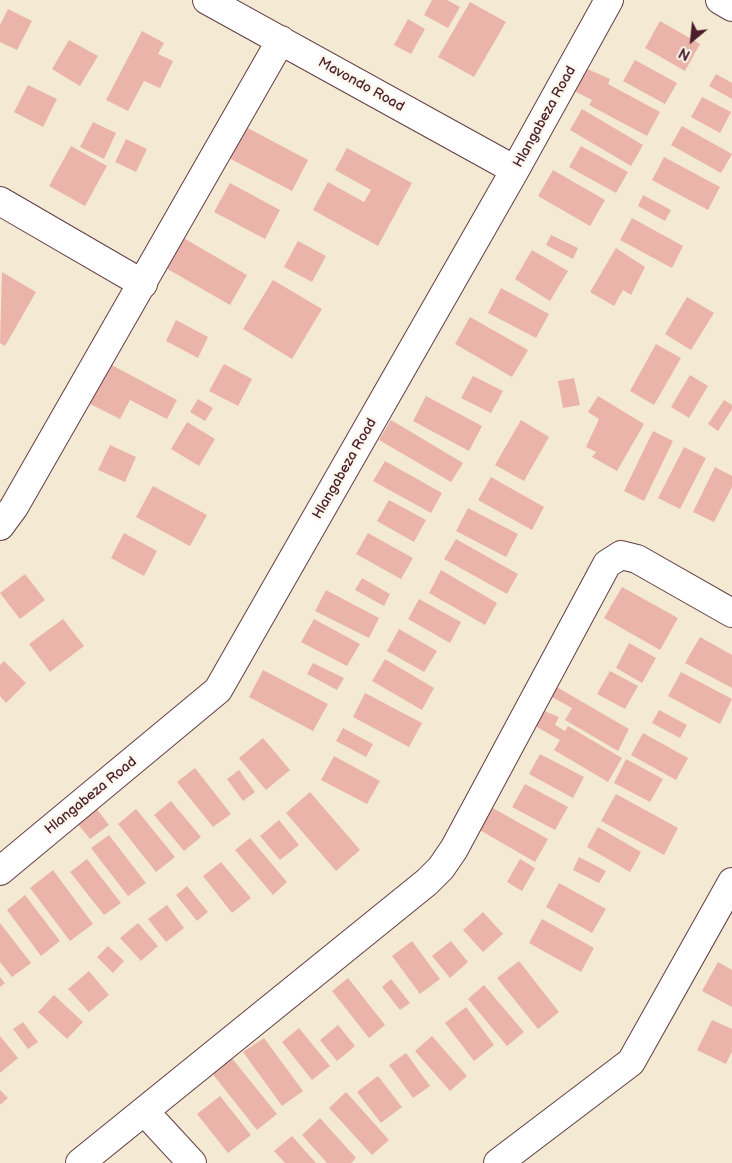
<!DOCTYPE html>
<html>
<head>
<meta charset="utf-8">
<style>
	body { margin:0 }
	#map { position:relative; width:732px; height:1163px; overflow:hidden; background:#f4ead4; font-family:"Balsamiq Sans",sans-serif }
	canvas { display:block }
	.north { position:absolute; left:667px; top:15px; width:50px; height:50px; -webkit-text-stroke:4px #fbf7ec; paint-order:stroke; rotate:208deg; font-size:14px; font-weight:700; line-height:20px; text-align:center; color:#4a1f2b }
	.north::after { content:''; display:block; margin:auto; width:18px; height:22px; background:#4a1f2b; clip-path:polygon(50% 0,100% 100%,50% 72%,0 100%) }
</style>
</head>
<body>
<div id="map">
<canvas width="732" height="1163"></canvas>
<div class="north">N</div>
</div>
<script>
const context = document.querySelector('canvas').getContext('2d');
context.lineJoin = 'round';
function paint(path, color) { context.fillStyle = color; context.fill(path, 'evenodd'); }
function trace(path, color, width, dash) { context.strokeStyle = color; context.lineWidth = width; context.lineCap = dash ? 'butt' : 'round'; context.setLineDash(dash || []); context.stroke(path); }
function label(font, color, halo, rows, align = 'center') {
  context.font = font + ' "Balsamiq Sans",sans-serif'; context.lineWidth = 5; context.setLineDash([]); context.textBaseline = 'middle'; context.strokeStyle = halo; context.fillStyle = color; for (const [text, x, y, turn = 0] of rows) {
    context.save(); context.translate(x, y); context.rotate((+turn || 0) * Math.PI / 180); context.textAlign = isNaN(turn) ? turn : align; if (halo) context.strokeText(text, 0, 0); context.fillText(text, 0, 0); context.restore();
  }
}
paint(new Path2D(`
	M432,0h15l13,7 -12,21 -24,-13z
	M470,2l36,20 -32,55 -36,-20z
	M8,9l24,12 -15,29 -17,-8v-17z
	M408,19l17,10 -14,25 -17,-9z
	M660,21l40,23 -15,27 -40,-23z
	M142,31l22,12 -6,11 15,7 -13,27 -16,-7 -16,30 -22,-11z
	M69,40l29,16 -18,30 -28,-17z
	M635,60l42,23 -12,21 -42,-23z
	M585,68l25,11 -2,5 52,28 -13,24 -58,-31 3,-5 -18,-9z
	M716,74l16,9v16l-23,-13z
	M28,85l29,14 -14,28 -29,-15z
	M702,97l29,15 -11,21 -29,-16z
	M582,109l61,36 -12,21 -61,-36z
	M93,122l23,11 -12,26 -24,-12z
	M244,126l64,34 -16,31 -65,-34z
	M682,126l50,28 -11,19 -50,-28z
	M126,139l21,10 -11,23 -21,-10z
	M71,146l36,20 -22,40 -36,-20z
	M581,146l47,26 -12,21 -47,-26z
	M347,148l65,35 -34,63 -65,-36 15,-28 36,20 7,-12 -36,-20z
	M664,157l56,30 -12,23 -56,-30z
	M553,170l52,30 -15,26 -52,-30z
	M230,183l50,27 -15,29 -51,-27z
	M643,195l28,15 -6,11 -27,-15z
	M632,218l51,28 -11,22 -52,-28z
	M551,235l27,13 -5,11 -27,-14z
	M182,237l65,38 -17,30 -66,-38z
	M298,241l28,15 -14,26 -28,-15z
	M616,248l29,19 -14,28 -8,-5 -9,16 -24,-14z
	M532,250l36,21 -18,30 -35,-22z
	M2,272l34,20 -31,54 -5,-3z
	M273,280l49,29 -30,50 -49,-30z
	M501,288l48,26 -13,24 -48,-25z
	M687,297l27,16 -23,37 -26,-16z
	M470,317l58,33 -16,27 -57,-33z
	M176,320l32,17 -10,21 -32,-17z
	M656,344l25,14 -27,47 -24,-14z
	M110,364l67,36 -10,19 -37,-19 -10,19 -32,-16z
	M224,364l28,15 -14,27 -29,-15z
	M690,375l18,11 -19,32 -18,-11z
	M473,376l30,15 -12,22 -30,-15z
	M574,378l6,27 -17,3 -5,-27z
	M426,396l56,30 -13,25 -56,-30z
	M598,396l46,28 -27,47 -25,-14 4,-5 -10,-5 13,-28 -11,-7z
	M198,399l15,9 -8,13 -15,-9z
	M724,400l8,5v4l-14,22 -10,-7z
	M391,420l72,43 -12,19 -72,-42z
	M521,420l28,17 -25,44 -29,-16z
	M187,422l28,17 -16,27 -28,-17z
	M653,431l20,10 -29,60 -20,-10z
	M110,445l26,12 -11,25 -27,-12z
	M684,447l22,11 -26,51 -22,-11z
	M385,461l57,32 -11,20 -58,-32z
	M715,467l17,9v11l-18,35 -21,-10z
	M491,477l53,30 -12,23 -54,-30z
	M153,486l54,29 -17,31 -54,-29z
	M389,500l37,20 -12,22 -37,-21z
	M468,508l50,26 -12,23 -50,-26z
	M124,533l33,18 -13,25 -33,-18z
	M368,533l45,25 -12,21 -45,-25z
	M456,539l62,35 -11,20 -63,-35z
	M441,570l56,33 -12,22 -56,-32z
	M25,574l20,26 -25,19 -20,-26z
	M362,578l28,16 -6,12 -29,-16z
	M622,587l56,31 -18,32 -56,-32z
	M326,590l53,28 -10,20 -54,-27z
	M419,599l42,23 -11,21 -42,-24z
	M63,619l21,27 -34,26 -21,-28z
	M314,619l46,25 -13,22 -46,-24z
	M399,629l38,22 -13,21 -37,-21z
	M700,637l32,18v33l-47,-25z
	M629,643l27,15 -14,25 -26,-15z
	M385,659l49,29 -12,22 -50,-29z
	M4,661l22,22 -20,20 -6,-7v-31z
	M313,663l31,15 -7,12 -30,-16z
	M263,670l65,34 -15,27 -64,-34z
	M610,671l28,15 -13,23 -28,-15z
	M681,672l51,27 -12,25 -52,-28z
	M555,686l74,43 -11,22 -53,-31 7,-12 -22,-12z
	M365,693l57,30 -13,24 -56,-30z
	M542,710l17,7 -4,8 10,6 3,-5 54,32 -14,24 -54,-32 6,-10 -25,-14z
	M659,710l28,15 -7,13 -28,-15z
	M343,728l30,16 -7,13 -30,-16z
	M643,733l45,25 -12,22 -45,-25z
	M263,738l27,32 -24,20 -27,-32z
	M540,754l44,23 -11,21 -44,-24z
	M334,756l46,25 -13,23 -46,-24z
	M626,759l37,20 -13,23 -36,-19z
	M195,768l36,46 -18,13 -36,-45z
	M239,770l16,22 -12,9 -16,-22z
	M525,784l43,23 -13,23 -43,-23z
	M310,792l50,58 -24,21 -50,-58z
	M616,794l62,34 -14,27 -63,-34z
	M171,801l30,36 -17,14 -30,-36z
	M491,807l57,32 -13,23 -57,-33z
	M96,808l13,17 -19,14 -13,-16z
	M136,809l39,48 -19,15 -38,-48z
	M279,820l20,25 -19,15 -20,-24z
	M598,827l43,25 -11,20 -43,-25z
	M109,835l37,48 -18,13 -37,-48z
	M250,838l37,44 -14,13 -38,-45z
	M579,857l27,14 -7,12 -26,-13z
	M87,859l34,44 -17,12 -34,-43z
	M520,859l15,9 -13,23 -15,-9z
	M221,862l30,36 -19,15 -29,-37z
	M53,870l40,54 -23,17 -40,-53z
	M559,883l47,26 -14,24 -46,-26z
	M187,886l21,26 -11,9 -21,-26z
	M25,895l35,46 -19,15 -34,-46z
	M167,905l17,23 -18,14 -18,-23z
	M483,912l20,22 -20,18 -20,-22z
	M542,919l52,29 -13,24 -52,-29z
	M0,923l31,40 -19,14 -12,-15z
	M138,923l20,23 -17,15 -21,-23z
	M412,941l28,38 -20,15 -28,-38z
	M451,941l17,21 -18,16 -18,-22z
	M108,946l16,15 -11,12 -16,-16z
	M519,961l40,51 -21,17 -41,-51z
	M718,962l14,8v37l-30,-16z
	M89,971l20,24 -20,17 -21,-23z
	M0,977l5,6 -5,4z
	M348,978l37,47 -16,13 -37,-47z
	M391,979l19,24 -10,7 -18,-23z
	M484,985l40,47 -17,14 -39,-47z
	M54,995l29,27 -16,17 -29,-27z
	M466,1007l28,38 -20,16 -29,-38z
	M712,1020l20,9v22l-6,13 -29,-14z
	M23,1022l15,20 -10,7 -15,-20z
	M338,1025l17,21 -18,15 -17,-21z
	M299,1028l31,38 -18,14 -30,-38z
	M0,1036l18,22 -18,15z
	M432,1036l35,40 -17,15 -35,-40z
	M264,1038l39,53 -21,15 -39,-54z
	M406,1053l24,33 -17,12 -24,-33z
	M231,1057l46,57 -20,16 -46,-58z
	M378,1076l24,31 -21,16 -24,-31z
	M0,1090l8,8 -8,7z
	M346,1092l43,48 -17,15 -43,-47z
	M220,1096l31,39 -23,18 -31,-39z
	M320,1118l36,40 -5,5h-24l-25,-28z
	M292,1136l24,27h-31l-11,-12z`), '#eab4aa');
const minor = new Path2D(`
	M207,0l308,170
	M720,0l12,7
	M0,201l143,83
	M0,526l14,-19 267,-467
	M0,871l218,-181 297,-520 94,-170
	M145,1112l47,51
	M80,1163l347,-281 14,-14 13,-19 153,-285 14,-9 16,4 95,54
	M498,1163l133,-101 101,-180`);
trace(minor, '#643d44', 30);
trace(minor, '#fff', 28);
label('14px', '#4a1f2b', '#fbf7ec', [
	["Mavondo Road",361,85,29],
	["Hlangabeza Road",545,117,-61],
	["Hlangabeza Road",345,469,-60],
	["Hlangabeza Road",91,796,-39]
]);
</script>
</body>
</html>
